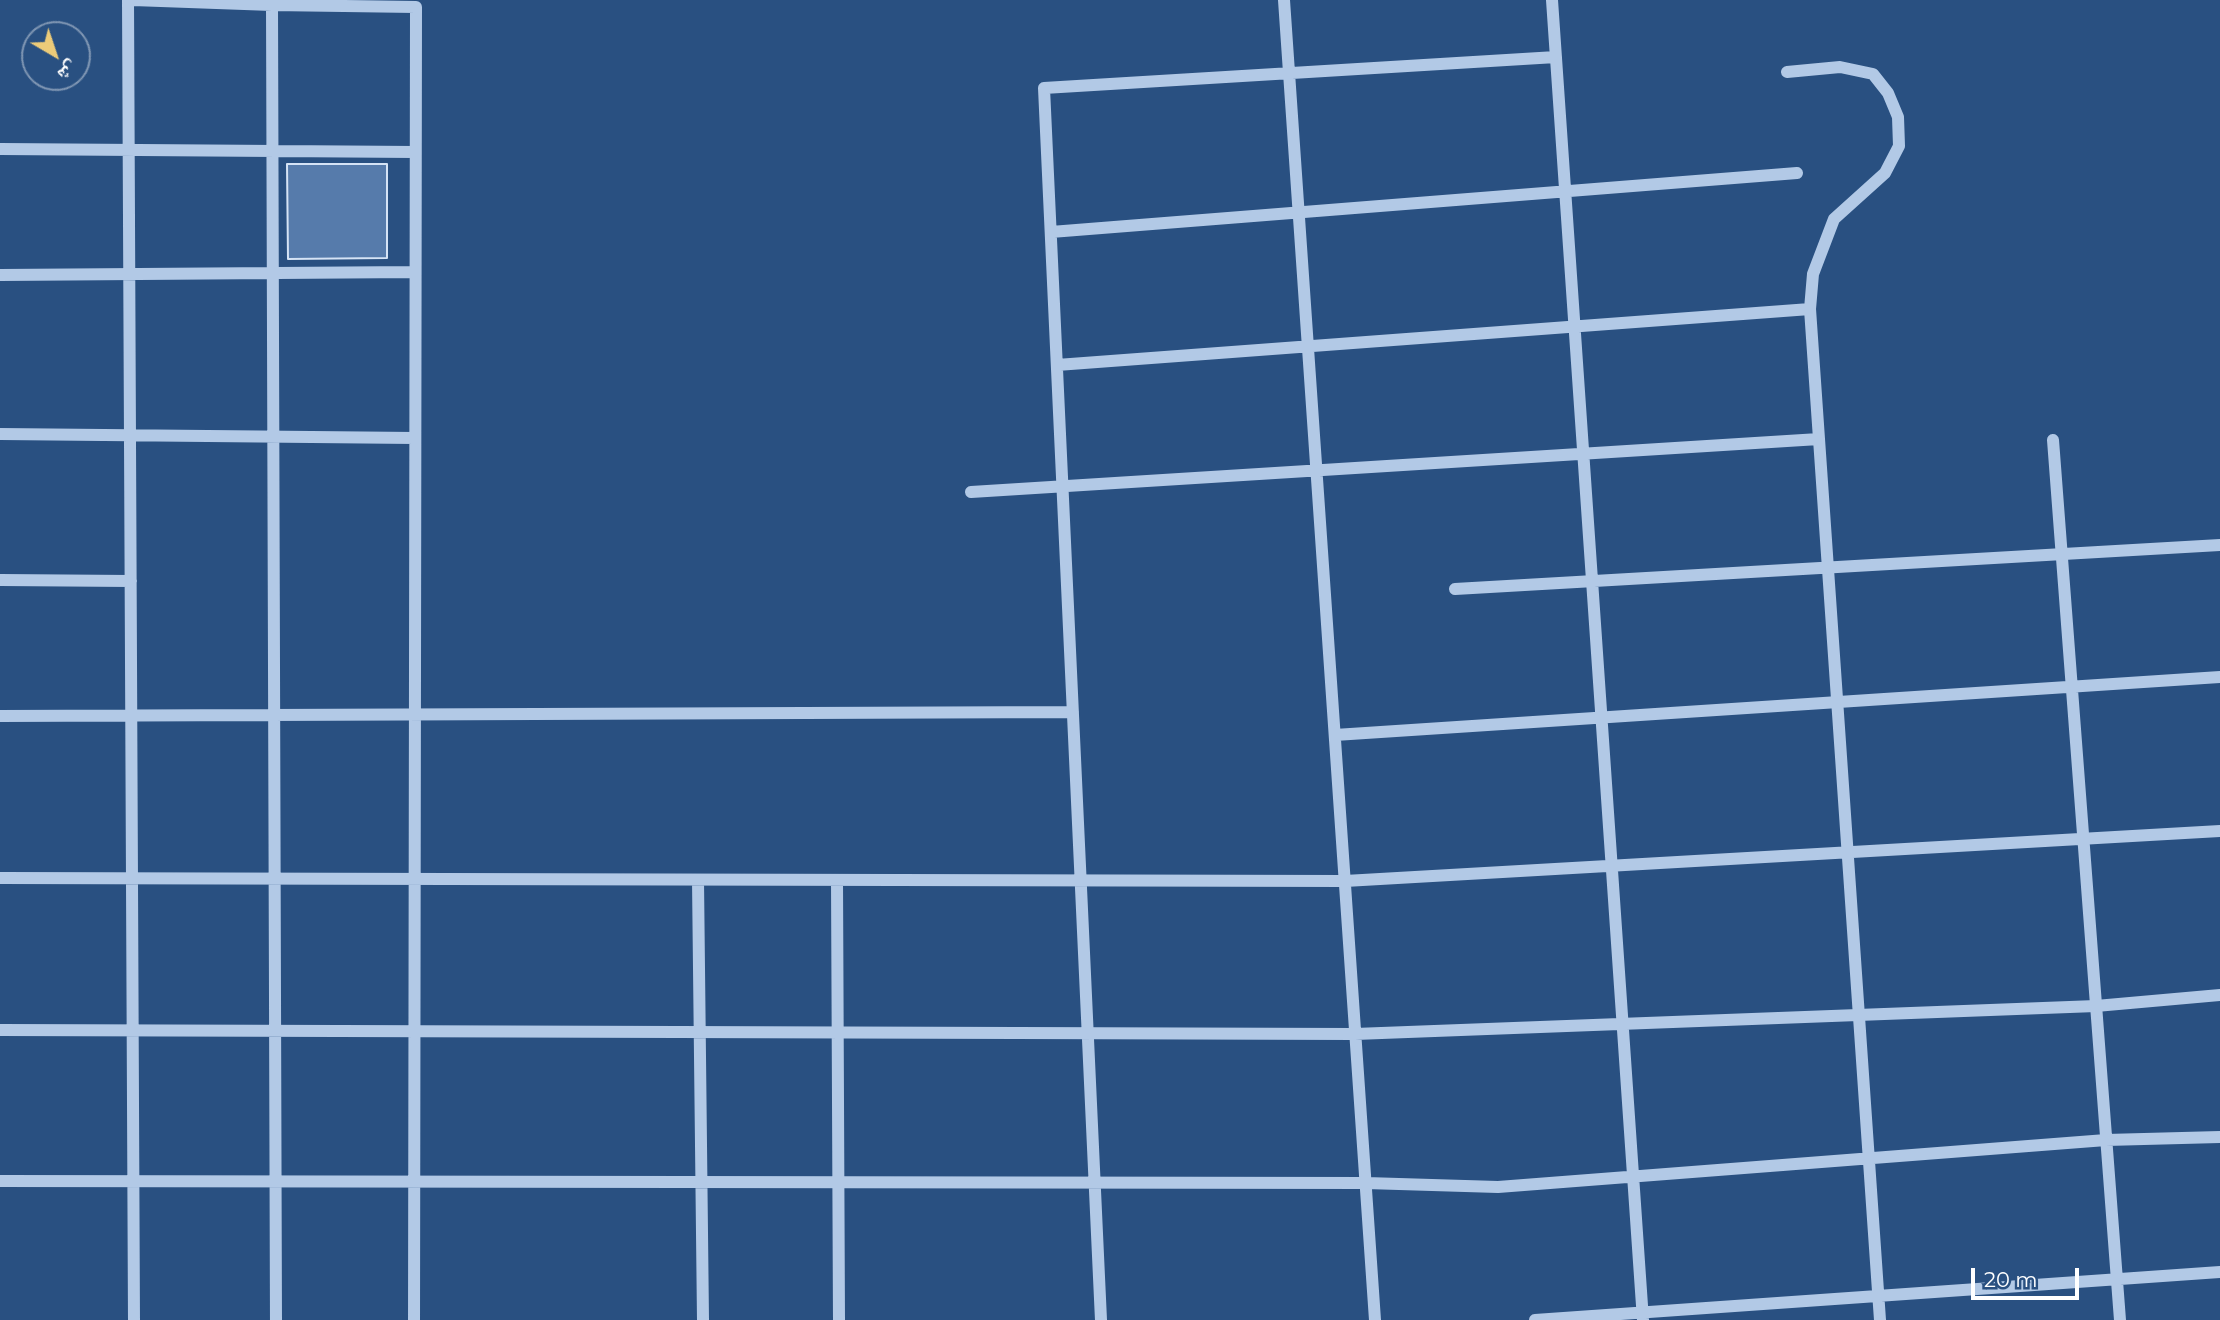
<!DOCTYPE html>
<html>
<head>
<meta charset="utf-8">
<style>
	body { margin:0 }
	#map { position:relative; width:2220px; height:1320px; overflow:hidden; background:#295081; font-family:Montserrat,"Noto Naskh Arabic",sans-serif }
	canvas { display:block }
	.north { position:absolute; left:21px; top:21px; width:70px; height:70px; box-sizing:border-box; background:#295081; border:2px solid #7f96b3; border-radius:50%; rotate:141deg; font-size:19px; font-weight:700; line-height:28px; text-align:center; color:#fff }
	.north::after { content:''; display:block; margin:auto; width:24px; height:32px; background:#eccb79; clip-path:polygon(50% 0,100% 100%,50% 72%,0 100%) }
	.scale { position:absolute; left:1971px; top:1268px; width:108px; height:32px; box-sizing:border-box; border:4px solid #fff; border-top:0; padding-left:9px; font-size:21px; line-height:24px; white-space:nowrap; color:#fff; -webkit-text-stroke:5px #295081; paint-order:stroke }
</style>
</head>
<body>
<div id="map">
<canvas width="2220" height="1320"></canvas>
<div class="north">ش</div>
<div class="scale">20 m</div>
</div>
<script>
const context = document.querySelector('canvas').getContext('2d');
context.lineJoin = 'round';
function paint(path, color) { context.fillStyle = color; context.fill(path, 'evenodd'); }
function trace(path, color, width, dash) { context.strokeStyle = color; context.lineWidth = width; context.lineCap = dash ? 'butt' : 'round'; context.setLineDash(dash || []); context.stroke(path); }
const building = new Path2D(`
	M287,164h100v94l-99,1z`);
paint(building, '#567bab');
trace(building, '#d5e3f5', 2);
trace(new Path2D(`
	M128,0l6,1320
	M133,0l139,5 144,2 -2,1313
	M1284,0l91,1320
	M1552,0l91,1320
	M272,5l4,1315
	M1787,72l53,-5 33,7 15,19 10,24 1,29 -14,27 -51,46 -21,55 -3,35 70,1011
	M0,149l415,3
	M1051,232l746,-59
	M0,275l415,-3
	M1057,365l753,-56
	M0,434l415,4
	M2053,440l67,880
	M971,492l848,-53
	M0,580l131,1
	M1455,589l765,-44
	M0,716l1073,-4
	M1335,735l885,-58
	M0,878l1345,3 875,-50
	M698,880l5,440
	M837,880l2,440
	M0,1030l1355,4 741,-28 124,-11
	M0,1181l1366,2 132,4 608,-47 114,-3
	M1101,1320l-57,-1232 512,-31
	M1535,1320l685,-48`), '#b2c9e6', 12);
</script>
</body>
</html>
